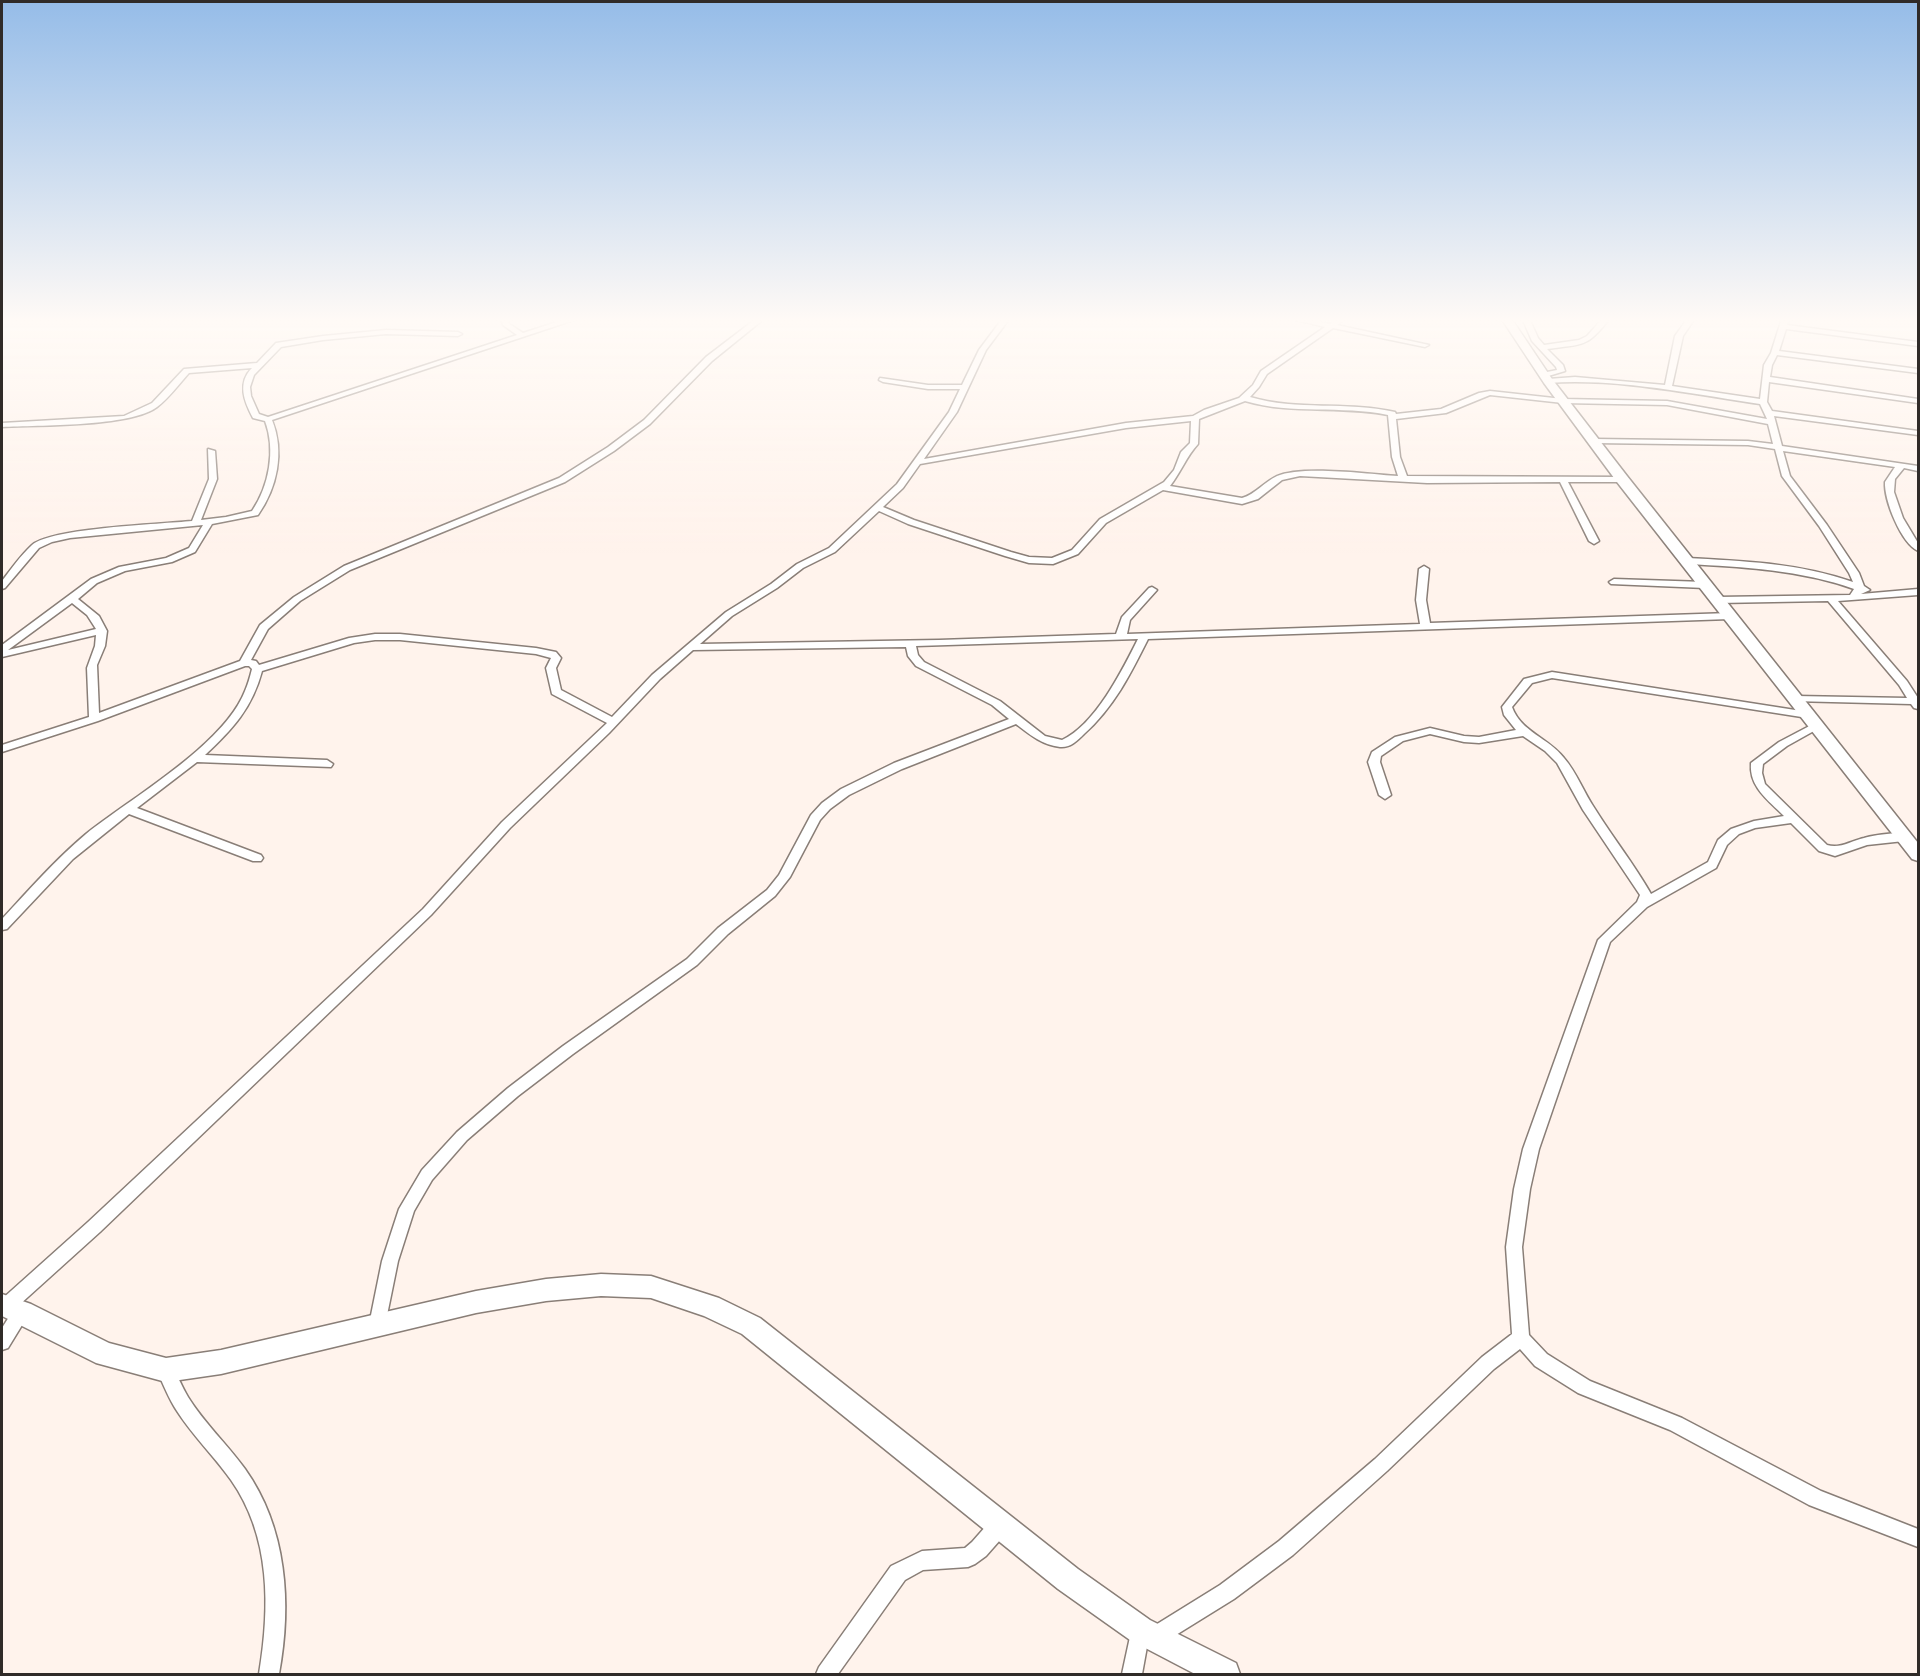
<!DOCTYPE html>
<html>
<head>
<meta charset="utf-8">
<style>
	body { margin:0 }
	#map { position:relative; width:1920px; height:1676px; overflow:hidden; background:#fff3ec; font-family:Commissioner,sans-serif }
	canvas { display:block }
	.frame { position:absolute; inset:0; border:3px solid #302b28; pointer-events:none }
</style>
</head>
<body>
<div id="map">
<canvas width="1920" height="1676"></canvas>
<div class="frame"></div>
</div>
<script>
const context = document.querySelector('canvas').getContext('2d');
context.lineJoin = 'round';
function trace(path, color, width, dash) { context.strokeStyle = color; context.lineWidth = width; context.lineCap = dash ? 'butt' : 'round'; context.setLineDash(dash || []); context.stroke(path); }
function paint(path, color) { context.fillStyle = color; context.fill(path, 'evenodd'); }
const street = new Path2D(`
	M501,318h7v5l15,10 46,-15h11l-308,102c13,32 5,68 -14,95l-46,9 -17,28 -23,10 -47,9 -28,12 -19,16 21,17 8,15 -2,15 -8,19 2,48 141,-52 20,-36 34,-28 50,-31 215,-88 49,-31 36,-27 62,-63 51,-39h8l-53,43 -62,63 -36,27 -49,31 -215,88 -50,31 -32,28 -17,31 5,1 3,4 90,-27 26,-4h25l136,14 20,4 5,6 -5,10 5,22 51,27 40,-42 74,-63 45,-28 26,-20 32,-16 68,-64 52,-72 11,-23h-32l-45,-7 -4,-2 1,-2 48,7h34l17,-35 24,-32h7l-24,32 -29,62 -33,47 202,-36 67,-7 11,-6 35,-12 14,-13 8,-14 64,-44 -37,-9h16l26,6 8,-6h8l-9,7 92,20 -4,2 -92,-19 -66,46 -8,13 -9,10c47,14 97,4 145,15l1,2 45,-5 38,-16 11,-2 73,8 104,2 100,18 -7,-15c-68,-10 -143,-26 -212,-21l-4,-2 4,-2 27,-2 90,8 10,-49 13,-18h7l-12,18 -11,50 88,13 4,-34 7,-12 11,-35h7l-2,7 131,17v4l-132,-17 -7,22 139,18v4l-141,-18 -5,10 -2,12 148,22v4l-149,-21 -2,20 5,9 146,20v4l-144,-19 8,30 136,20v5l-14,-3 -9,11 -1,13 9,26 15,25v8c-17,-8 -34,-51 -33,-69l10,-15 -112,-16 7,25 37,49 32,48 5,13 6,4 -9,4 57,-5v6l-80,6 69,80 11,17v11l-4,-1 -3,-4 -119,-3 -1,-2 1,-2 4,-1 111,2 -8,-13 -71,-84 -110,2 -5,-3 5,-3 132,-2 4,-6c-53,-19 -110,-22 -167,-25l-5,-3 5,-3c55,3 113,5 166,24l-4,-9 -30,-47 -37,-50 -7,-27 -27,-4 -154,-2 -4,-2 4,-2 154,2 25,3 -5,-20 -101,-19 -104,-2 -73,-8 -44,18 -50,6 4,38 7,19 218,1v4l-3,1h-54l31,59 -5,3 -5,-3 -29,-59 -133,1 -127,-7 -18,4 -24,19 -16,5 -79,-14 -57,33 -28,31 -25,10 -24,-1 -24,-7 -97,-32 -29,-13 -44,41 -32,16 -26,20 -45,28 -32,28 239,-4 177,-6 6,-17 27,-29 3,-1 5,3 -27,30 -3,14 293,-10 -4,-24 3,-31 5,-3 5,3 -3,31 4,23 300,-10 5,3 -5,3 -582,20c-18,36 -34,68 -64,95 -7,7 -14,14 -24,13 -18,-2 -31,-13 -44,-23l-114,45 -53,26 -19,14 -10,11 -30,57 -15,19 -47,38 -31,31 -124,89 -55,42 -51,44 -35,40 -18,31 -16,50 -13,64 -2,6 -6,2 -6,-2 -2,-6 13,-64 17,-52 23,-39 35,-38 51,-44 55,-42 124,-87 31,-31 49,-38 12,-15 32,-60 11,-12 19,-14 53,-26 115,-44 -17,-14 -76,-39 -8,-10 -2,-9 -213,3 -33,29 -51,54 -99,95 -79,87 -331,317 -82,74 4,-2 6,3 2,5 -22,36 -6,2v-22l12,-19 -9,6 -3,-2v-14l86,-77 335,-313 79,-87 105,-99 -55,-29 -6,-26 5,-10 -15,-4 -136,-14h-25l-21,3 -92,28c-10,37 -29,58 -57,84l122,5 6,4 -2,3 -134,-5 -60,46 124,47 2,3 -2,3h-8l-124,-47 -56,45 -66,70 -5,1v-11c27,-29 53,-59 84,-85 45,-36 138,-89 159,-143 3,-7 5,-14 7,-22l-3,-3h-4l-147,55 -96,31v-7l87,-28 -2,-49 8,-22 1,-11 -94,22v-12l89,-66 28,-12 47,-9 23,-10 14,-23 -133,13 -18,4 -13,6 -34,40 -3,1v-8c9,-12 19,-26 30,-36 19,-17 129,-21 160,-24l17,-42 -1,-30 7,2 2,28 -16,41 25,-3 26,-6c17,-25 24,-61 13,-90l-12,-3c-9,-17 -16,-35 -1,-50l-63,5c-10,11 -20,25 -32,34 -26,20 -119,18 -155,20v-4l122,-7 28,-13 32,-34 73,-6 19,-20 47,-7 63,-6 72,2 4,2 -4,2 -72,-2 -63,6 -42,7 -27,28 -4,12 1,9 8,18 9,3 249,-82 -14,-10zM1245,401c47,14 96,4 143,14l4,42 6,19c-29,-2 -96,-11 -121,0 -13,6 -21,18 -35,22l-72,-12c11,-14 16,-29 28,-42l1,-25zM1191,421l-1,22 -9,9 -7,18 -10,12 -64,37 -28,31 -20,8 -23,-1 -18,-5 -97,-32 -31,-13 20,-19 17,-24 206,-36zM72,603l15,12 9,14 -88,21zM1138,639c-16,32 -43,86 -76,101l-17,-4 -45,-35 -76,-39 -6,-7 -2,-9z
	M1522,318h7l9,20 6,7 35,-5 8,-4 16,-18h7c-23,30 -27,26 -63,31l16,16 2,6 -20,6h-3v-4l15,-3 -1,-3 -24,-26z
	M1614,579l91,3 5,3 -5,3 -94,-4 -2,-2z
	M1552,672l256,40 5,3 -5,3 -256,-40 -20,5 -20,24c9,25 37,31 52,51 13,15 20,35 31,51 18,29 39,55 56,85l57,-32 10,-22 13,-11 23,-8 30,-5c-16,-16 -35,-29 -33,-53l28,-21 38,-20 5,3 -1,2 -34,19 -24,18 -1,9 3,11 62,61c13,4 24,-4 37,-7 10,-3 40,-8 46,-1l-6,4 -37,4 -32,11 -16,-5 -28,-28 -36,5 -16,6 -12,11 -11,23 -69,39 -37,35 -71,207 -9,40 -8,58 7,88 18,19 43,27 92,37 139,73 97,38v18l-109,-42 -139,-75 -92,-37 -43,-27 -15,-17 -26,20 -107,102 -94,84 -59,44 -71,44 -7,3 -8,-5 -6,33h-20l11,-51 7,-3 7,3 2,6 71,-44 59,-44 96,-82 107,-102 30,-23 -6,-87 8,-58 9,-40 75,-209 39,-38 3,-7 -57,-85 -26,-47 -12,-12 -22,-15 -44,7 -15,-1 -34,-8 -27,7 -22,15 -1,6 11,33 -6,4 -6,-4 -11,-33 4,-10 23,-15 35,-9 34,8 15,1 37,-7 -12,-15 -2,-8 22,-28z
	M166,1362l6,2c5,11 10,23 16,33 16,26 39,47 57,72 42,59 47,135 34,205h-20c11,-66 12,-137 -28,-194 -17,-24 -38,-44 -54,-69 -8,-12 -14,-27 -20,-41l3,-6z
	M1001,1515l7,2 2,7 -2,7 -22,25 -11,8 -7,3 -45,3 -18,10 -67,94h-22l3,-7 72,-101 31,-15 43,-3 7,-6 22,-25z`);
const secondary = new Path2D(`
	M1501,318h10l41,61 75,97 291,367v18l-6,-2 -295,-377 -73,-99z
	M601,1274l50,2 68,22 41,20 318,251 72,51 86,43 4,11h-45l-65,-34 -72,-51 -316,-255 -38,-18 -53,-18 -50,-2 -55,5 -70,12 -255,61 -55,8 -70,-19 -94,-47v-22l29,10 78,39 57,15 55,-8 255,-59 70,-12z`);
trace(street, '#897e77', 3);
trace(secondary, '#897e77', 3);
paint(street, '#fff');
paint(secondary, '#fff');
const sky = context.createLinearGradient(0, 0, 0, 553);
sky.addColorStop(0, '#95bce8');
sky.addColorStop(0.58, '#fffaf6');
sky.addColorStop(1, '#fffaf600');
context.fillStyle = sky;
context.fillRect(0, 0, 1920, 553);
</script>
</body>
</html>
